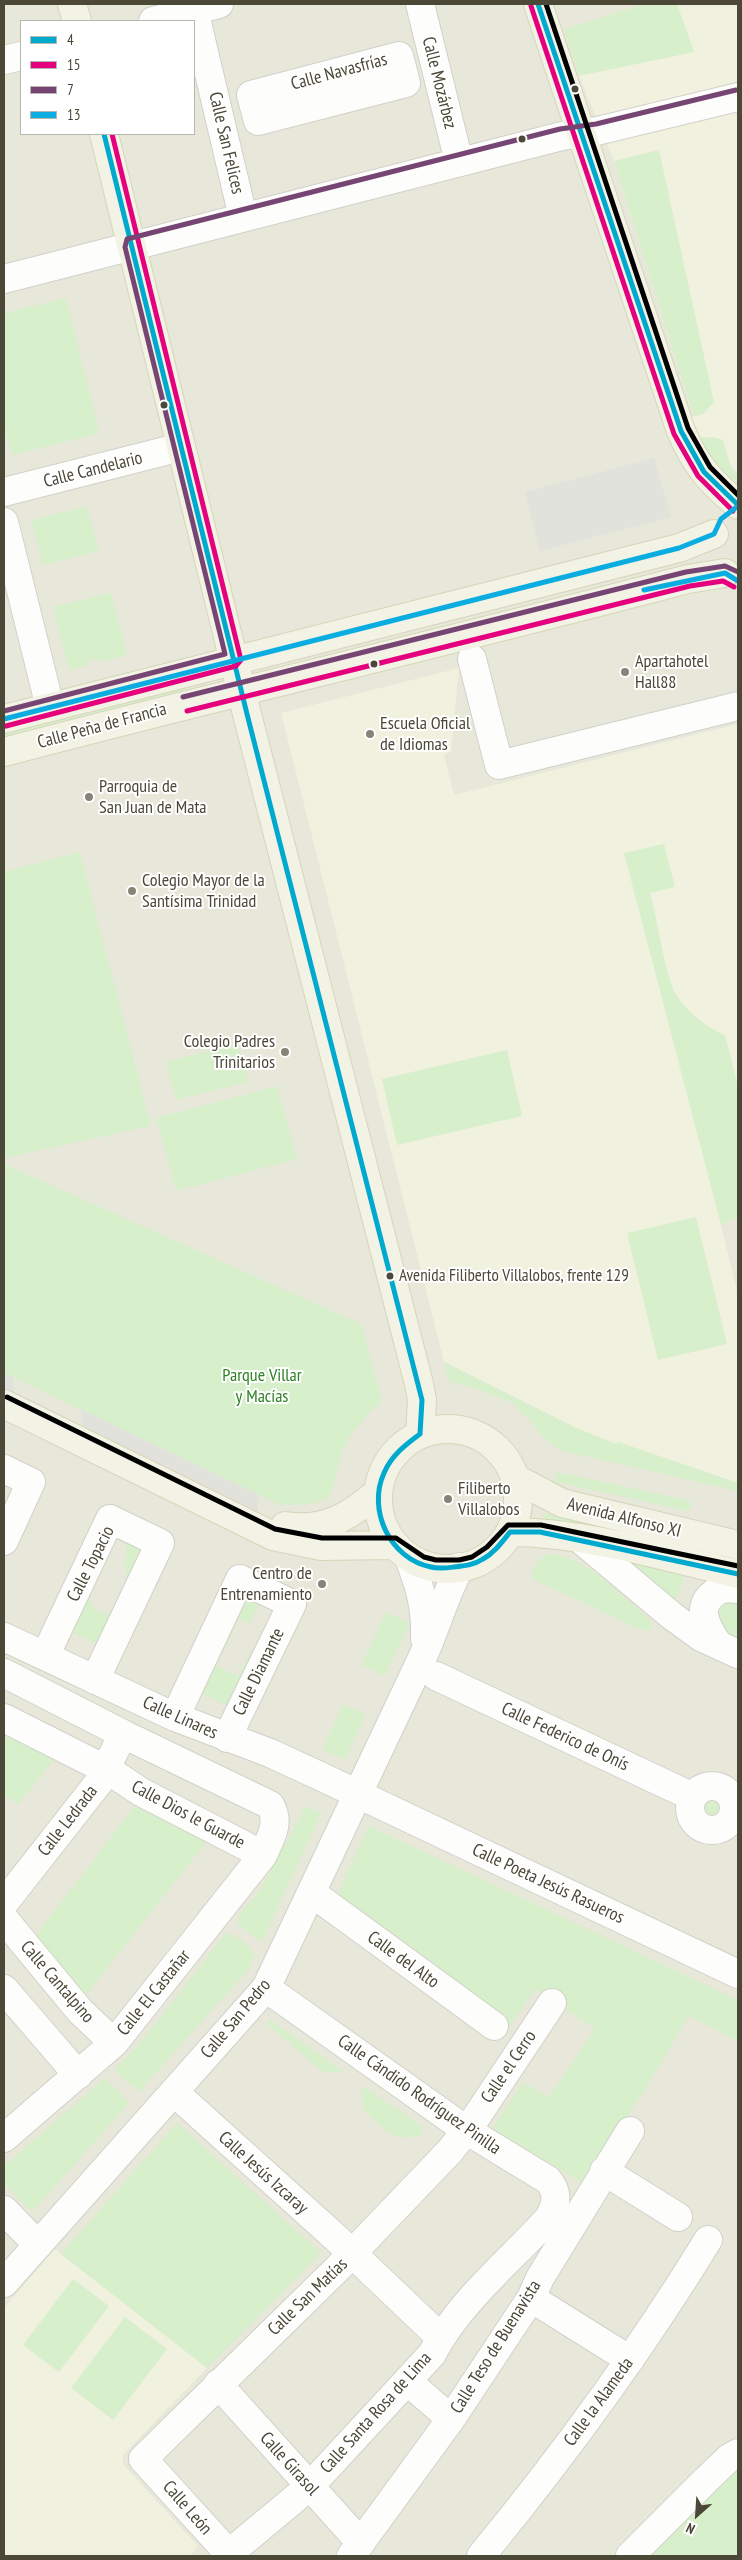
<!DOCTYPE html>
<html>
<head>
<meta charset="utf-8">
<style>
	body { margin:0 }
	#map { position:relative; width:742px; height:2560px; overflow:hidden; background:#f3f3ed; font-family:"PT Sans Narrow",sans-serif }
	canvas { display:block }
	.frame { position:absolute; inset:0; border:5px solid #4b4837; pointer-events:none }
	.legend { position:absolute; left:20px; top:20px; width:175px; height:115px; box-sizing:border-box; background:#fff; border:1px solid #b7b6af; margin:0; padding:6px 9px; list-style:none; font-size:15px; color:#4b4837 }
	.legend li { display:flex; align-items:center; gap:10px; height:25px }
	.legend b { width:25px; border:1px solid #b7b6af }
	.north { position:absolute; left:672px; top:2490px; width:50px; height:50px; -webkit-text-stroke:4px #fff; paint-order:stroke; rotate:206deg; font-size:14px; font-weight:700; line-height:20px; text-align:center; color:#4b4837 }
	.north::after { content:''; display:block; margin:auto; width:18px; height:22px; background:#4b4837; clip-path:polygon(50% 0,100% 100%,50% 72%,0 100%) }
</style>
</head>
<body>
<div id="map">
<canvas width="742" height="2560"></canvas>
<div class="frame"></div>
<ul class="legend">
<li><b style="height:6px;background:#00a9ce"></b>4</li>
<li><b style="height:6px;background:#e5007d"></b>15</li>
<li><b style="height:6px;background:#774573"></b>7</li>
<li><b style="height:6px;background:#0bade1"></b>13</li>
</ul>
<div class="north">N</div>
</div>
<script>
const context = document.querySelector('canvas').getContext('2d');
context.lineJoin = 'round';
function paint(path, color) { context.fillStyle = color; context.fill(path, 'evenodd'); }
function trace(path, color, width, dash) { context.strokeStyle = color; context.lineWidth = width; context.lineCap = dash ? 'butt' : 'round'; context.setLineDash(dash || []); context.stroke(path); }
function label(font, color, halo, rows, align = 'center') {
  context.font = font + ' "PT Sans Narrow",sans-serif'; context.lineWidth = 4; context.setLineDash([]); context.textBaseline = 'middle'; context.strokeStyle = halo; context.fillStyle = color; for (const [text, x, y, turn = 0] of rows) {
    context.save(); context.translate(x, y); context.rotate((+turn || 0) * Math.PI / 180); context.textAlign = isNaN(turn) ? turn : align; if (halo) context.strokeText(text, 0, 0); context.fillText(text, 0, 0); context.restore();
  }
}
paint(new Path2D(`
	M4,4h734v2552h-734zM21,21h173v113h-173z`), '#e7e7da');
paint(new Path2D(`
	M644,4h94v478l-4,-1 -27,-22 -19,-41 6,-2 -80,-255 -35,-85 -15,-47z
	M459,668l-8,84 -7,2 10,41 284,-71v493l-17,8 17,70v188l-120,-41 -1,2 -41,-16 -132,-66 -163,-649z
	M55,2249l152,119 -84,87v9l75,82 -8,10h-186v-248z`), '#f1f1df');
paint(new Path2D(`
	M644,4h33l17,48 -115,24 -15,-47z
	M659,150l55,252 -10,11 -10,4 -80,-256z
	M66,298l34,135 -88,22 -8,-31v-111z
	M713,437l10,3 8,27 7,7v8l-16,-8 -26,-36z
	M87,506l12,45 -56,14 -12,-45z
	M111,593l16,62 -29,7 -1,-4 -9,2 1,5 -20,5 -16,-63z
	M185,685l1,8 -182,49v-9z
	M664,844l11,43 -25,6c8,29 12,65 22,93 8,21 33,41 53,49l13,52v130l-17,8 -97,-372z
	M80,852l71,274 -147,32v-286z
	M238,1043l10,39 -72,18 -10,-38z
	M507,1050l15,66 -125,29 -15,-66z
	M277,1086l20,73 -121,32 -20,-73z
	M4,1164l357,160 21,76c-15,16 -31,31 -40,52 -7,16 -3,43 -23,50 -11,4 -28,2 -39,3l-276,-132z
	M696,1217l31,127 -69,16 -31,-127z
	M444,1362l132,66 40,16 2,-2 120,41v8l-176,-40 -20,-14 -15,-20 -16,-15 -37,-14 -25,-6z
	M553,1473l15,1 118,26 5,2 1,6 -4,3 -5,-1 -127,-28z
	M544,1513l17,4 131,29 -2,6 -148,-32z
	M128,1532l23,11 -23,49 -3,-26z
	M547,1554c41,2 74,42 104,67l1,5 -5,5 -10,-3 -104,-49 -2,-6 8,-13z
	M625,1562l59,14 -3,13 -11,17z
	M246,1587l18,9 -14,28 -11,-5 -13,28h-4z
	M90,1594c-2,17 16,26 27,11l-15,42 -34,-17z
	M738,1595v47l-16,-7 -9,-25 3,-7z
	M386,1612l24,11 -25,53 -24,-11z
	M251,1651l5,2 -26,54 -33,-16 18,-29 2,4 21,10z
	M343,1704l23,11 -21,45 -23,-11z
	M4,1721l57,29 -43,55 -14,-10z
	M699 1808a14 14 0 1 1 28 0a14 14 0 1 1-28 0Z
	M142,1796l72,36 -135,172 -51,-58z
	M306,1806l15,7 -57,125 -4,3 -22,-16v-8l22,-27z
	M369,1826l369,174v41l-49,-25 -55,91 -50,77 -92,-55 31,-47 26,15 46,-68 -59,-40 -26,36 -175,-126z
	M225,1934c10,-1 26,12 30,21l-7,15 -109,122 -24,-22 39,-44z
	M270,2019l74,53h-21l-56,-48z
	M105,2078l24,25 -93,105 -4,2 -4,-1 -24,-26v-17z
	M364,2087l59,40 -1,7c-28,12 -40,-8 -59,-25l-2,-17z
	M177,2123l144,130 -114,115 -146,-114z
	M73,2279l36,27 -50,66 -36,-27z
	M125,2317l42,32 -54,71 -42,-32z
	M738,2461v95h-98z`), '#d8efcb');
paint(new Path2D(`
	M654,458l17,59 -131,34 -15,-59z
	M4,1373l9,5 1,17 -10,-5z
	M80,1409l178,85v18l-175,-84z`), '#e2e2dc');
const minor = new Path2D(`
	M420,4l39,158
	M194,10l49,207
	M153,21l66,-17
	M399,56l7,27 -148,38 -7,-26z
	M4,60l17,-4
	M4,279l558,-143 35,-5 141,-34
	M4,492l177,-45
	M4,522l46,185
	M472,659l27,106 239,-59
	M4,1469l27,13 -27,59
	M579,1538l93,78 29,21 37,17
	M409,1558c11,29 17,49 16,81
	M4,1637l171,80 95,36 52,24 416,197
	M718,1644c-14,-20 -25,-42 5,-56l15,1
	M45,1656l65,-137 50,24 -65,137
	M4,1673l119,61 147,71c11,18 0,33 -7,50l-149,188 -110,95
	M436,1676l257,121
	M175,1717l65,-138 52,25 -65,134
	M4,1718l89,45
	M114,1774l27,18 122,63
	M690 1808a22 22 0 1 1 44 0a22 22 0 1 1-44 0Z
	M312,1893l182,133
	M4,1903l95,-121 24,-48
	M4,1919l76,92 34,32
	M4,1989l74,86
	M174,2092l162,146 104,99
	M604,2171l74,46
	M4,2210l34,35
	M4,2283l262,-295 158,-334c13,-29 21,-59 36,-87
	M531,2298l99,62
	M407,2381l44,38
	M218,2384l143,159
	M226,2556l84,-70 122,-132c26,-51 78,-93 116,-135 9,-14 11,-26 0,-39l-82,-50 -200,-142
	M231,2556l-88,-97 194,-190 113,-118 23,-29 79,-119
	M351,2556l100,-137 80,-121 9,-20 90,-147
	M481,2556c82,-100 159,-205 227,-316
	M630,2556l76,-76 23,-22 9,-5`);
const major = new Path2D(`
	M72,4l5,17
	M538,4l143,427c15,35 28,49 57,74
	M104,134l143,580 172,670 3,16 -2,34
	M4,719l675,-171 35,-14
	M4,752c227,-60 456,-113 684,-173l37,-6
	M4,1404l269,132 48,10 74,-1
	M378 1499a70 70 0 1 1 140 0a70 70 0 1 1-140 0Z
	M515,1478l47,25 176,42
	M285,1526c39,6 64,-9 93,-34
	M510,1532c74,0 156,25 228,42`);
trace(minor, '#d1d1ca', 30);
trace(major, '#d6d5b9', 30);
trace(minor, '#fdfdfc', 28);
trace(major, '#f2f2e5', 28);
trace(new Path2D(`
	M538,4l143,427 23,41 34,33
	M104,134l143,580 175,686 -2,34c-15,11 -29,22 -36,39 -17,37 6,86 47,94 8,2 15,1 23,0 10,-1 20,-2 29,-8 11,-6 19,-17 27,-27h30l198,42`), '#00a9ce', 5);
trace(new Path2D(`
	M531,6l143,428 24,42 35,35
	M187,711l503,-125 33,-5 11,6
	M6,726l230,-60 5,-6 -129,-526`), '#e5007d', 5);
trace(new Path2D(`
	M183,697l503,-125 39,-6 13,6
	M4,711l221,-57 -100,-407 2,-8 433,-110 36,-5 140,-34`), '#774573', 5);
trace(new Path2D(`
	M644,590l81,-17 13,8
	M4,719l675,-171 35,-14 7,-15 17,-13`), '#0bade1', 5);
trace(new Path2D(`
	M546,4l142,424 22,39 28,28
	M7,1397l268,132 47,9h74l28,19 12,3h23l13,-3 15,-10 21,-22h33l197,41`), '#000', 5);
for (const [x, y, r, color] of [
	[575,89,4.5,"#4b4837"],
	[522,139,4.5,"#4b4837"],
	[164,405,4.5,"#4b4837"],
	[374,664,4.5,"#4b4837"],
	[625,672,5,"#868477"],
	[370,734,5,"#868477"],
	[89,797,5,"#868477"],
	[132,891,5,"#868477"],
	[285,1052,5,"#868477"],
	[390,1276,4.5,"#4b4837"],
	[448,1499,5,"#868477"],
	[322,1584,5,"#868477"]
]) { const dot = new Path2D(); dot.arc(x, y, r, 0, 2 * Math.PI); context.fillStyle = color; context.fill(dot); trace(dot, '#fff', 2); }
label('17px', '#4b4837', '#fff', [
	["Avenida Filiberto Villalobos, frente 129",399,1276]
], 'left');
label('18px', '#4b4837', '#fff', [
	["Calle Navasfrías",339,72,-15],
	["Calle Mozárbez",439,83,76],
	["Calle San Felices",226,143,77],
	["Calle Candelario",93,470,-14],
	["Calle Peña de Francia",102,726,-15],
	["Avenida Alfonso XI",624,1518,14],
	["Calle Topacio",91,1564,-63],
	["Calle Diamante",259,1672,-64],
	["Calle Linares",180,1718,24],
	["Calle Federico de Onís",565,1737,25],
	["Calle Dios le Guarde",188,1815,28],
	["Calle Ledrada",68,1821,-52],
	["Calle Poeta Jesús Rasueros",548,1884,25],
	["Calle del Alto",403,1960,36],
	["Calle Cantalpino",57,1982,49],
	["Calle El Castañar",154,1993,-51],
	["Calle San Pedro",236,2019,-50],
	["Calle el Cerro",509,2067,-56],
	["Calle Cándido Rodríguez Pinilla",419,2095,35],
	["Calle Jesús Izcaray",263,2173,42],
	["Calle San Matías",308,2297,-44],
	["Calle Teso de Buenavista",496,2347,-58],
	["Calle la Alameda",599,2402,-54],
	["Calle Santa Rosa de Lima",376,2413,-48],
	["Calle Girasol",289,2464,48],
	["Calle León",187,2508,49]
]);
label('18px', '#4b4837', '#fff', [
	["Apartahotel",635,662],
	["Hall88",635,683],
	["Escuela Oficial",380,724],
	["de Idiomas",380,745],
	["Parroquia de",99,787],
	["San Juan de Mata",99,808],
	["Colegio Mayor de la",142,881],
	["Santísima Trinidad",142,902],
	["Colegio Padres",275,1042,"right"],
	["Trinitarios",275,1063,"right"],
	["Filiberto",458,1489],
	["Villalobos",458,1510],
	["Centro de",312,1574,"right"],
	["Entrenamiento",312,1595,"right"]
], 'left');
label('18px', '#2f8225', '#fff', [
	["Parque Villar",262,1376],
	["y Macías",262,1397]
]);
</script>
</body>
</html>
